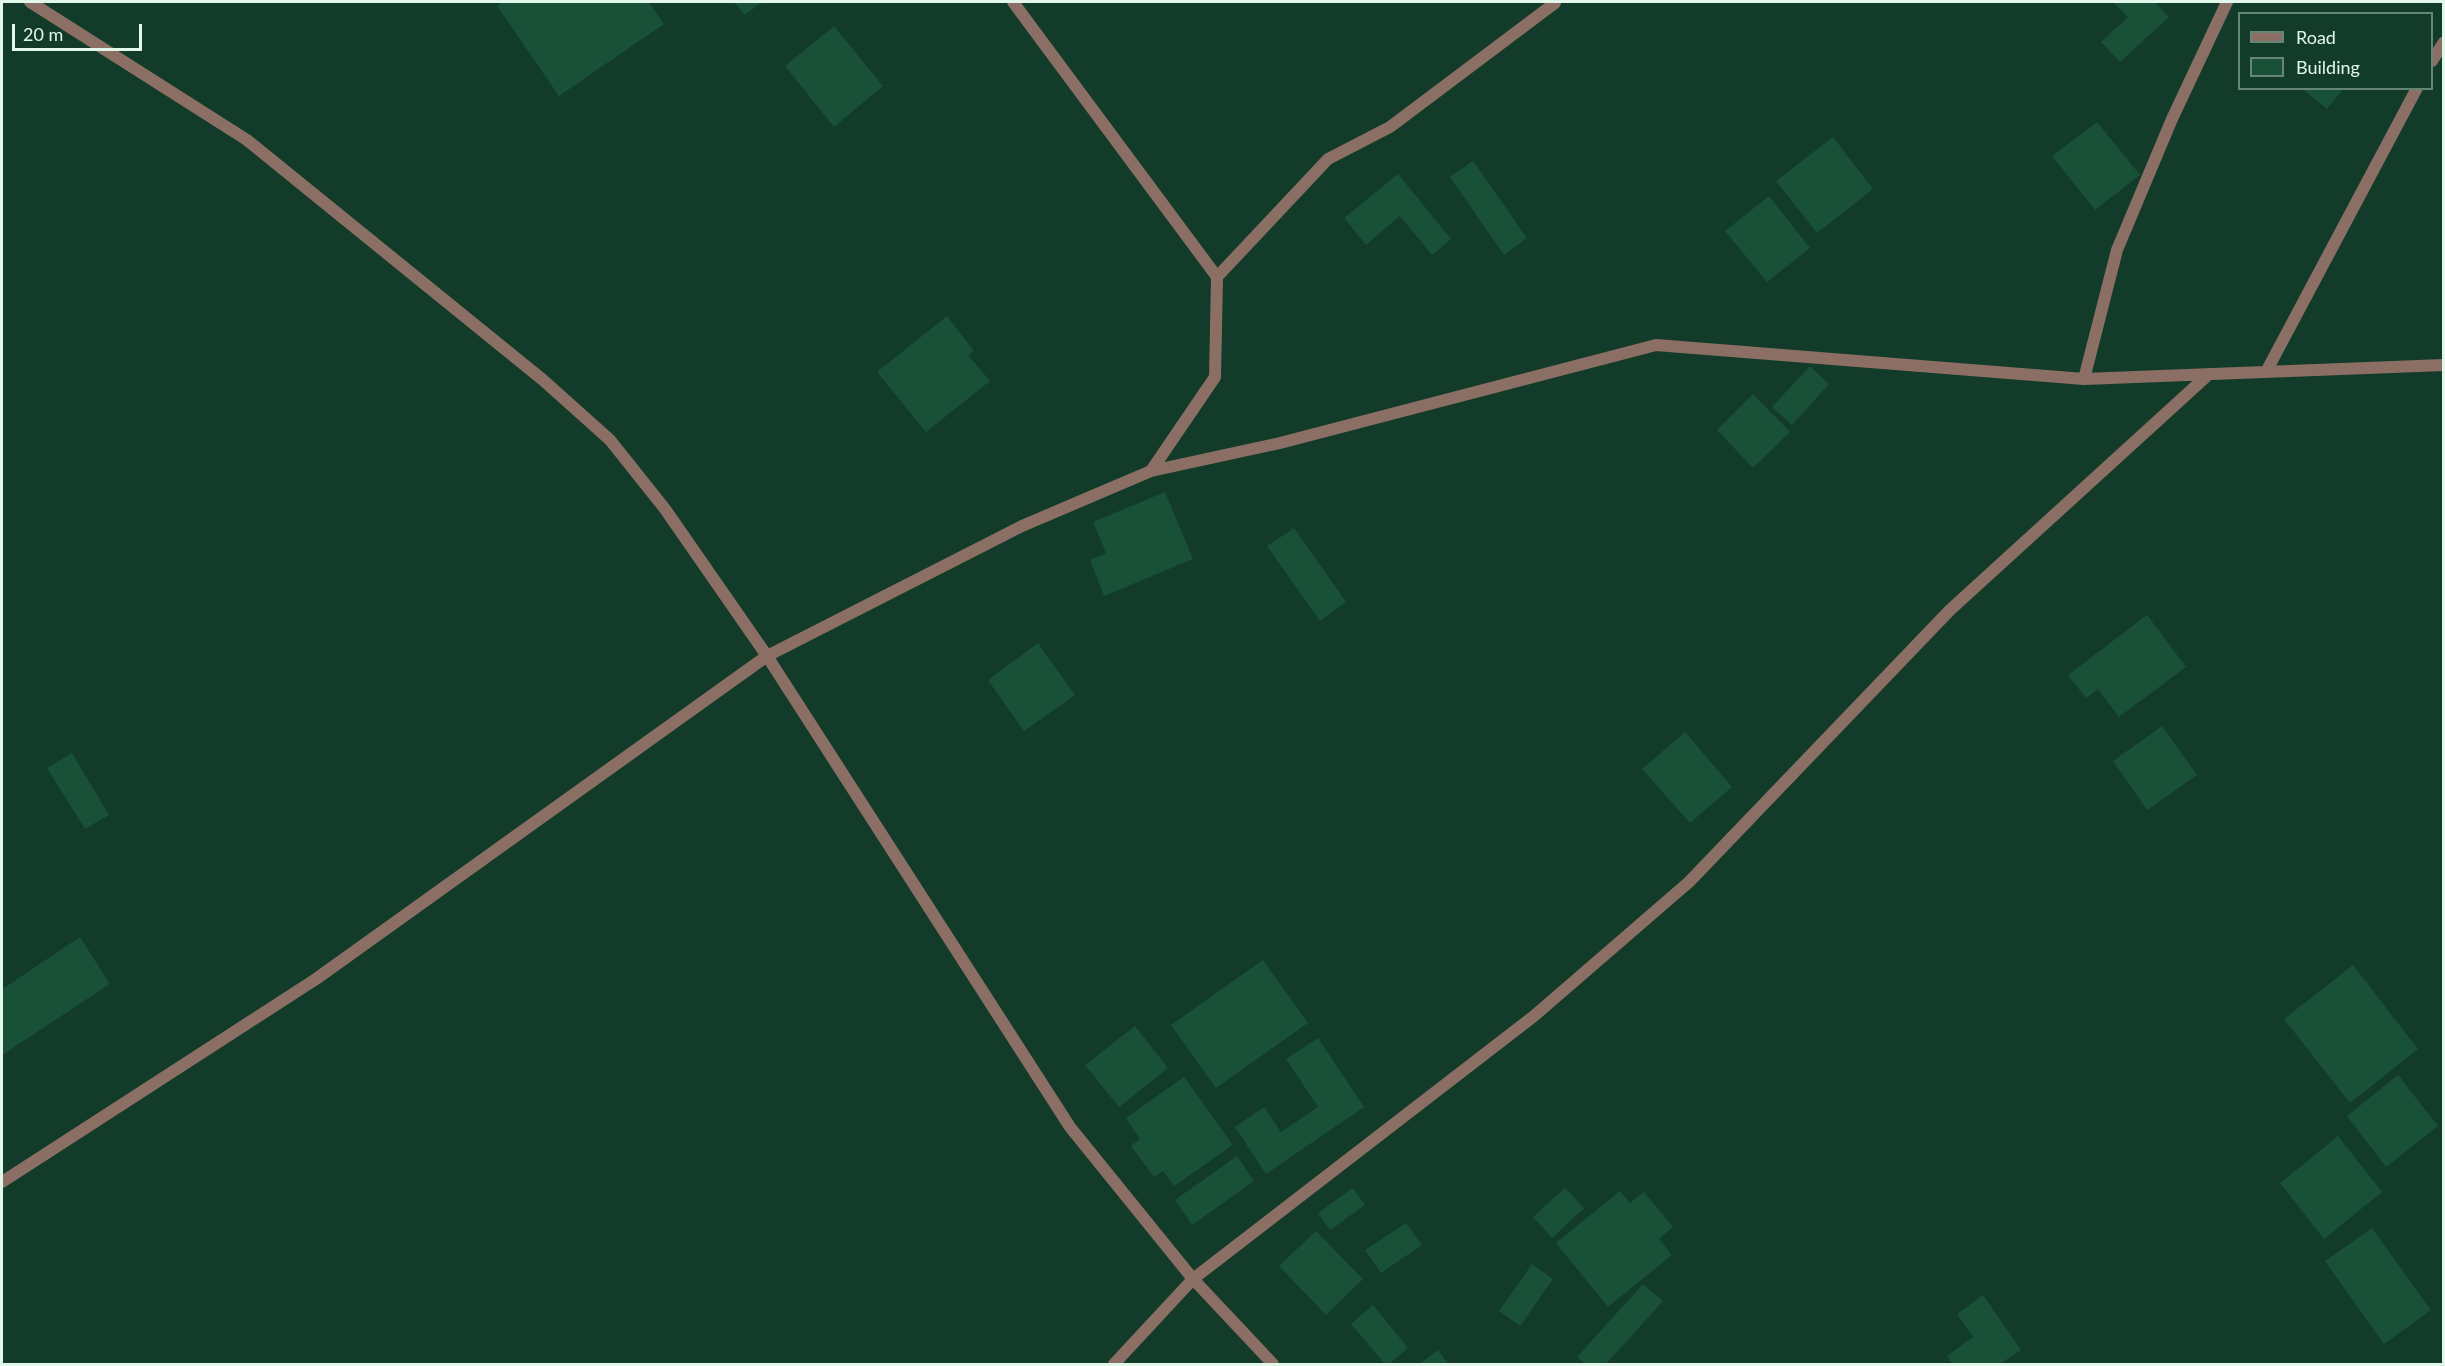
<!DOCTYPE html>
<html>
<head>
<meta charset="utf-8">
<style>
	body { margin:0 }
	#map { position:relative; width:2445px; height:1366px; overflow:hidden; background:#133b29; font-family:Lato,sans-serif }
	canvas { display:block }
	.frame { position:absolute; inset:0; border:3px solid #e1f7ea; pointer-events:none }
	.legend { position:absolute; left:2238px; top:12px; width:195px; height:78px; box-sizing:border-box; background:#133b29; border:2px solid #658676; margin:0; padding:8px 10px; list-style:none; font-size:18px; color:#e1f7ea }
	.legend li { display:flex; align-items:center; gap:12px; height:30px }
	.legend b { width:30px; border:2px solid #658676 }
	.scale { position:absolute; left:12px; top:24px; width:130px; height:27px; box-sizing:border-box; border:3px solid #e1f7ea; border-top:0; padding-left:8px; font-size:18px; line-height:21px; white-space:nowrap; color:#e1f7ea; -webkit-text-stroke:4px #133b29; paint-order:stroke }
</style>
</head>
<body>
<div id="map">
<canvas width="2445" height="1366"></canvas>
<div class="frame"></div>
<ul class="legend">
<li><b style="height:8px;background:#8c6f64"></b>Road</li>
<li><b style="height:16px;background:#185138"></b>Building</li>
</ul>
<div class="scale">20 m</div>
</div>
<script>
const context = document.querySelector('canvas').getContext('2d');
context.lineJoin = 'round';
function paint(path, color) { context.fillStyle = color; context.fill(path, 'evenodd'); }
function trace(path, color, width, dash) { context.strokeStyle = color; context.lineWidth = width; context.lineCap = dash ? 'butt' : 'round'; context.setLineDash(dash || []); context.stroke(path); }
paint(new Path2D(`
	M503,2h146l15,22 -105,72 -62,-90z
	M734,2h28l-17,13z
	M2113,2h42l14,15 -49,45 -19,-20 27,-25z
	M834,26l49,60 -49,41 -49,-61z
	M2301,88h43l-17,21z
	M2097,122l43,53 -45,35 -43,-54z
	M1833,137l40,52 -56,44 -41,-52z
	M1473,161l54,77 -23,17 -54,-78z
	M1398,174l53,65 -19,16 -32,-39 -34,29 -22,-27z
	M1769,196l41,52 -43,34 -42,-51z
	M947,316l27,35 -6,4 22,26 -64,51 -49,-60z
	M1810,366l19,18 -37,41 -20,-18z
	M1753,394l37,38 -37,36 -36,-38z
	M1165,492l28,67 -89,37 -14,-36 16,-7 -13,-31z
	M1294,528l52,74 -26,19 -53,-75z
	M2147,615l39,52 -67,50 -21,-28 -12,9 -18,-23z
	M1038,643l37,52 -51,36 -36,-51z
	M2162,726l35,49 -50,35 -34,-49z
	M1685,732l47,55 -42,36 -48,-54z
	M72,753l37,62 -24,14 -38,-61z
	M80,937l30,47 -108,71v-70l2,3z
	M1263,960l45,63 -92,65 -45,-63z
	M2353,965l65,84 -68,54 -66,-84z
	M1135,1026l33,42 -49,39 -34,-42z
	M1318,1038l46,69 -98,67 -31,-47 29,-20 17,25 37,-25 -32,-48z
	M2398,1075l40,51 -52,41 -39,-51z
	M1184,1077l49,68 -59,41 -11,-15 -9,6 -23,-31 9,-7 -14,-21z
	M2338,1136l44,56 -58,47 -44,-56z
	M1237,1156l17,25 -62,44 -17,-25z
	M1353,1188l12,17 -35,25 -12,-17z
	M1565,1188l19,20 -32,30 -19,-21z
	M1620,1191l10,12 14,-11 29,35 -14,12 13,16 -64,52 -52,-64z
	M1406,1223l16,22 -41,28 -16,-23z
	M2372,1228l59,82 -47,34 -59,-83z
	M1316,1231l47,48 -37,36 -47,-49z
	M1532,1264l21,15 -33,47 -21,-15z
	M1643,1284l20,17 -57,63h-21l-8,-7z
	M1983,1295l38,55 -21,14h-47l-6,-8 26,-19 -16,-23z
	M1373,1305l35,43 -19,16h-4l-34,-40z
	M1438,1350l10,14h-26l-1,-1z`), '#185138');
trace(new Path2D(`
	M30,2l217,138 296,240 67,60 55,69 102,147 303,471 123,152 80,85
	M1013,2l204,275 -2,100 -64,94
	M2432,61l12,-19
	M1217,277l111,-118 62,-32 165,-124
	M2266,372l151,-284
	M2084,379l33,-129 55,-131 55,-117
	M2,1182l314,-203 451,-323 255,-130 129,-55 129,-28 376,-98 428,34 360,-14
	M1114,1364l79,-85 341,-263 155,-134 261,-272 259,-236`), '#8c6f64', 12);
</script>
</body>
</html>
